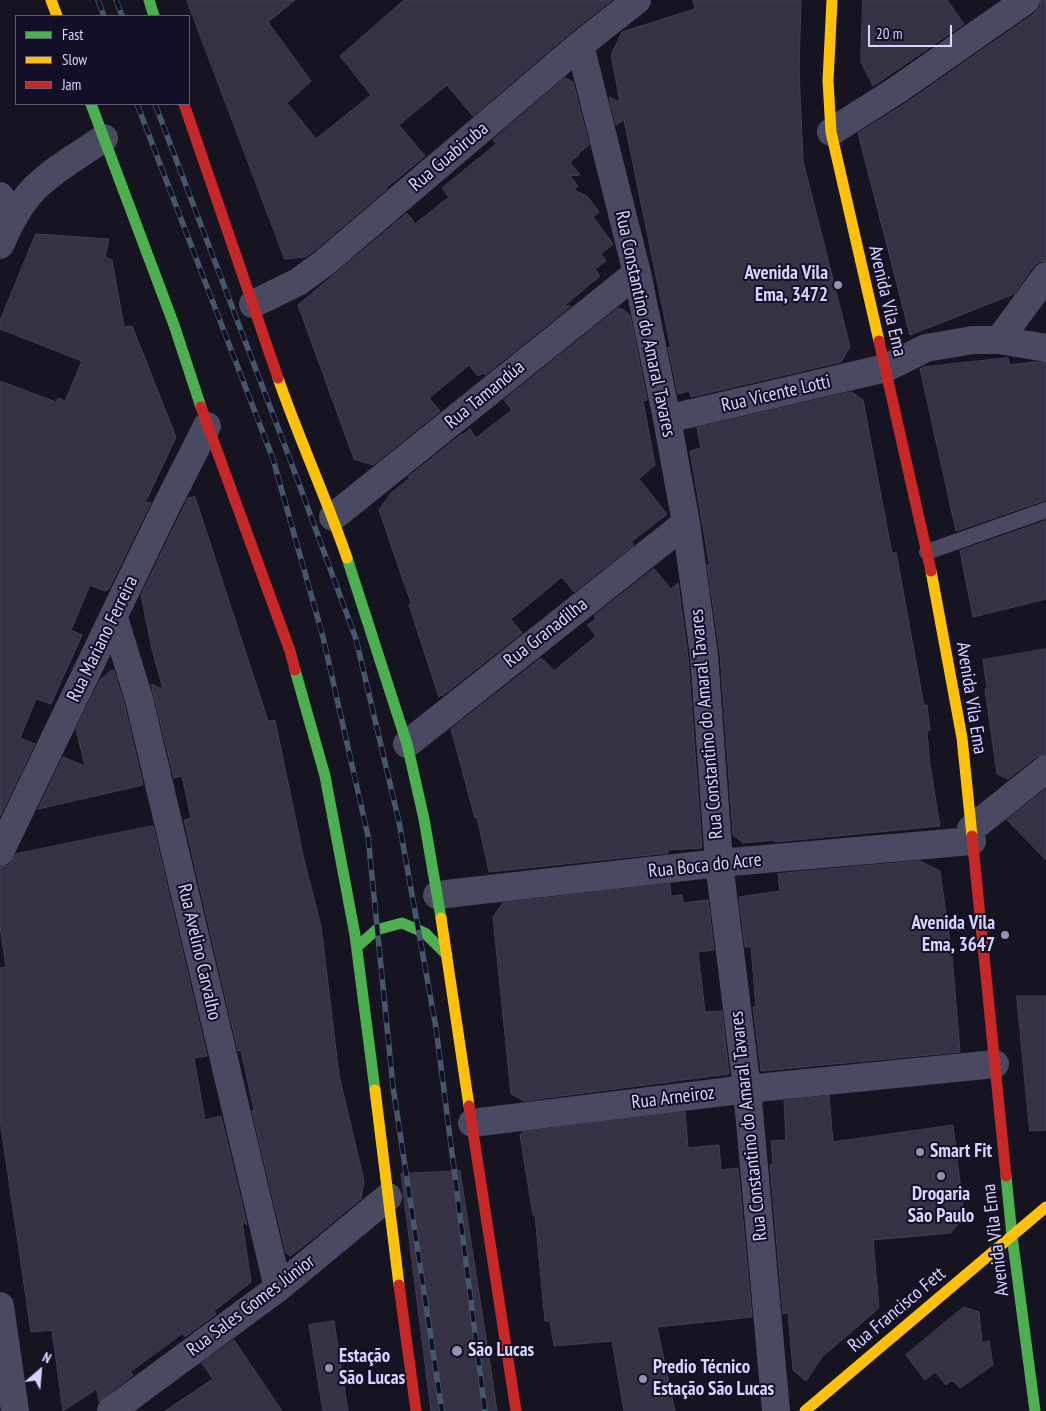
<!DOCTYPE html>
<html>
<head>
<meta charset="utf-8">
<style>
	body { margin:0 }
	#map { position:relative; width:1046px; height:1411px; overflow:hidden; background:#161421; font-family:"PT Sans Narrow",sans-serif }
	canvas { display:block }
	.legend { position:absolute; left:15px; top:15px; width:175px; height:90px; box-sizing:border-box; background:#130f26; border:1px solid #625e7d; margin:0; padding:6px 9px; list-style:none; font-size:15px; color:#d9d4ff }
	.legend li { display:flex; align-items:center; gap:10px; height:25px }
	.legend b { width:25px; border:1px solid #625e7d }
	.north { position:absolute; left:15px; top:1346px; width:50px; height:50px; -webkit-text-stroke:4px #130f26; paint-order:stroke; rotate:27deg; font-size:14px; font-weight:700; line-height:20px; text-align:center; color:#d9d4ff }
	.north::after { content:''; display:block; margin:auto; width:18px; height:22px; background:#d9d4ff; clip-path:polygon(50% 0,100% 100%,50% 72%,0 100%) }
	.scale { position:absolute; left:868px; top:25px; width:84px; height:22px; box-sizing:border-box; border:2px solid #d9d4ff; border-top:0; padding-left:6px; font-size:15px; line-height:18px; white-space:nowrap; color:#d9d4ff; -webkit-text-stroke:4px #130f26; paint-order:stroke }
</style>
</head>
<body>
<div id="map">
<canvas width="1046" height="1411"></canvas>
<ul class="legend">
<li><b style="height:6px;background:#4caf50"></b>Fast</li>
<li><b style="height:6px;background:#ffc107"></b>Slow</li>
<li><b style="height:6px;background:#c62828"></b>Jam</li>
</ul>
<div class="north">N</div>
<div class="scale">20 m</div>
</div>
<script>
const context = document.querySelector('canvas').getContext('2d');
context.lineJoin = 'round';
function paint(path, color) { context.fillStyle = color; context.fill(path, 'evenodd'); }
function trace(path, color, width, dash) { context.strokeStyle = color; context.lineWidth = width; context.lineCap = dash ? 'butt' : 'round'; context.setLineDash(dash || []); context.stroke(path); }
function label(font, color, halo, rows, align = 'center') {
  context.font = font + ' "PT Sans Narrow",sans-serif'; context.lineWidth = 4; context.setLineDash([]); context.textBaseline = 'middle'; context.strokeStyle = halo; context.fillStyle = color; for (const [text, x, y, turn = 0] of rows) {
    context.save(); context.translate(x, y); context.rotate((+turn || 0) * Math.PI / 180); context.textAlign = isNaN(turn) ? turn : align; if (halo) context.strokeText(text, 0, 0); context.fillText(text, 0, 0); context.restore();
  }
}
const building = new Path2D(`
	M187,0h108l-27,22 43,59 -24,22 29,36 55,-44 -31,-39 64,-56h208l-42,33 -97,83 -26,-31 -48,40 26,31 -39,32 1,1 -73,62 -9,6 -20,2z
	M693,0h108l-2,70 4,91 47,186 -9,15 -150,35 -2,-6 -11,3 -10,-47 3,2 -47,-229 -8,5 -7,-28 11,5 -9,-47 11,-23 73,-23z
	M863,0h84l17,24 -91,62 -12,-24z
	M1041,0h5v261l-7,1 -6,5 -19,27 -104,41 -52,-202 48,-30 129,-90 5,-6z
	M565,78l8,4 16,63 -11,9 1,1 -9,7 10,13 -10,1 8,10 -4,4 13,6 12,16 -6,5 20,27 -12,10 5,7 -11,8 5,7 -36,30h7l-86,69 -2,-2 -5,3 -9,-11 -40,33 11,13 -67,54 -19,-6 -56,-154 109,-92 8,11 34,-27 -7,-9 53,-43 1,-2 -3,-3z
	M36,234l73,5 -4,18 7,3 12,67 8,-1 44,111 -31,66 6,-1 -42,87 -4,2 -15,-6 -19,45 11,5 -31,69 -15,-5 -16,39 15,6 -35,72v-435l56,21 2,-4 7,3 17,-40 -82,-32v-8z
	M617,309h5l8,6 17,85 -4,1 12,64 -16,14 28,35 -36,28 3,3 -60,47 -12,-15 -51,42 11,14 -80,63 -1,-1 -2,2 -30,-92 2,-2 -32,-93 12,-17 19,-15 -2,-1 54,-43 1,1 7,-6 6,9 36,-28 -8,-10z
	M1008,358l2,7 24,-3 12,1v137l-90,31 -36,-162 4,-2z
	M852,392l11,8 29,154 4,-2 28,154 3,-1 3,25 -3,1 3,34 10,61 -165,16 -1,-2 -31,3 -10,-8 -13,-181 -13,-90 3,4 -20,-117 11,-3 -4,-20z
	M195,497l73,224 7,-1 29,140 17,66 18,149 25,106 -3,18 -56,46 -15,11 -4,-3 -34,-142 2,-1 -13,-60 -3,1 -54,-231 7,-2 -9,-42 -8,2 -23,-94 12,5 -11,-40 -11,-54 47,-97z
	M1046,521v78l-73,18 -13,-66z
	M654,569l17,20 7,-6 10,74 14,191 -34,2v3l-179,19 -12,-55 -2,1 -24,-89 90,-71 2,3 1,-1 10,11 42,-35 -9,-11 9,-6 -2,-3z
	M1046,649v105l-10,3 -28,22 -11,-5 -12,-85h2l-4,-29z
	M112,670l2,1 10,32 19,82 -105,24 25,-52 22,9 -9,-37 24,-49z
	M1046,789v71l-39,-40z
	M153,826l54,230 -13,2 11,62 16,-4 26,109 -5,-4 9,61 -37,29 2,3 -31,23 -2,-4 -53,39 3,3 -34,27 -2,-13 -34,22 -11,-81 -21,2 -31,-212v-152l6,-1 -6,-41v-59l9,-2 7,-11z
	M920,861l20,10 12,85 8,96 -199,19 -8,-64h3l-5,-60h-6l-6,-50 41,-6 -2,-17z
	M670,884l1,12 11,-1 1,8 25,-3 6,50 -16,2 7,60 17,-1 7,63 -205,27 -13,-7 -18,-177 10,-14z
	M1017,996h29v134l-16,1z
	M829,1096l4,46 120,-17 11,91 -13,17 -78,7 6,68 -57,49 -16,24 -13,-11 -5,-57 -5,1 -13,-149 3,-1 -2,-23 15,-1 -2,-39z
	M685,1112l3,36 31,-3 2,25 17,-2 14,149 -95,10 18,84h-51l-12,-70 -58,5 -4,-25h-5l-10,-106h-2l-13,-80 3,-3z
	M460,1171l30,193 7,47h-66l-30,-237z
	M964,1307l15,5 3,31 7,-2 4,24 -33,23 -8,-8 -6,5 -11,-13 -10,8 -19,-25z
	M334,1321l10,64 4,26h-25l-14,-86z
	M234,1340l48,71h-117l48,-32 -11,-16z`);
paint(building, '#343243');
trace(building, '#433f54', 1);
trace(new Path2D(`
	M927,552l119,-42`), '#4a4962', 16);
trace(new Path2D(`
	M580,45l57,228 30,146 19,104 18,132 15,208 28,226 29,322
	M831,132l66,-42 129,-90
	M0,196l11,25
	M0,245c9,-20 19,-41 35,-57 20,-20 46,-34 69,-50
	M253,304l45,-22 26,-19 256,-218 57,-45
	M999,340l47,-64
	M667,419l219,-51 40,-20 47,-8h26l47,8
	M333,517l304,-244
	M114,618l25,81 139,589
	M407,744l279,-221
	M971,829l75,-60
	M0,852l167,-347 40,-79
	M437,895l282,-32 253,-22
	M472,1123l275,-34 248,-25
	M0,1306l15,105
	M111,1411l167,-123 110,-91`), '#4a4962', 28);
trace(new Path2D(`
	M149,0l5,16
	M91,104l83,221 27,82
	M347,558l60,186 17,75 17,99
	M295,670l30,106 30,159 20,155
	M357,947l19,-17 26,-7 23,10 22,22
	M1006,1176l6,60 23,175`), '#4caf50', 11);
trace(new Path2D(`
	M51,0l6,16
	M832,0l-4,81 3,51 48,209
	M278,378c21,61 48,119 69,180
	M931,571l31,167 10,98
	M441,918l28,188
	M375,1090l24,195
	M805,1411l241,-204`), '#ffc107', 11);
trace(new Path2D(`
	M184,104l94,274
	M879,341l52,230
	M201,407l89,244 5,19
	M972,836l34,340
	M469,1106l47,305
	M399,1285l17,126`), '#c62828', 11);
const rail = new Path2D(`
	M98,0l6,16
	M116,0l6,16
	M137,104l136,355 50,178 45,199 25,251 49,324
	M155,104l133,350 68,185 43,183 37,206 49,383`);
trace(rail, '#43596b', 5.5);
trace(rail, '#130f26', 4, [11]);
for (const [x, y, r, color] of [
	[838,285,5,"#9591b1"],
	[1005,935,5,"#9591b1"],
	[920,1152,5,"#9591b1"],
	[941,1176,5,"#9591b1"],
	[457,1351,6,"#9591b1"],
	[329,1368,5,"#9591b1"],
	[643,1379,5,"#9591b1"]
]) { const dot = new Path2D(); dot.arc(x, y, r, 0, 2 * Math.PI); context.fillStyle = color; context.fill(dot); trace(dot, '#130f26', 2); }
label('19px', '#d9d4ff', '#130f26', [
	["Rua Guabiruba",449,157,-40],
	["Avenida Vila Ema",887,301,77],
	["Rua Constantino do Amaral Tavares",645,324,78],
	["Rua Vicente Lotti",776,394,-13],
	["Rua Tamandúa",485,395,-39],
	["Rua Granadilha",546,633,-38],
	["Rua Mariano Ferreira",103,639,-64],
	["Avenida Vila Ema",971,698,81],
	["Rua Constantino do Amaral Tavares",707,724,-95],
	["Rua Boca do Acre",705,866,-6],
	["Rua Avelino Carvalho",199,952,77],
	["Rua Arneiroz",673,1098,-7],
	["Rua Constantino do Amaral Tavares",749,1126,-96],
	["Avenida Vila Ema",996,1240,-97],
	["Rua Sales Gomes Júnior",251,1306,-37],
	["Rua Francisco Fett",897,1310,-40]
]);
label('bold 19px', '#d9d4ff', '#130f26', [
	["Avenida Vila",828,274,"right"],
	["Ema, 3472",828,296,"right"],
	["Avenida Vila",995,924,"right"],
	["Ema, 3647",995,946,"right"],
	["Smart Fit",930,1152],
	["Drogaria",941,1195,"center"],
	["São Paulo",941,1217,"center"],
	["São Lucas",468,1351],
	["Estação",339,1357],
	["São Lucas",339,1379],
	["Predio Técnico",653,1368],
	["Estação São Lucas",653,1390]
], 'left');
</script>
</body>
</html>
